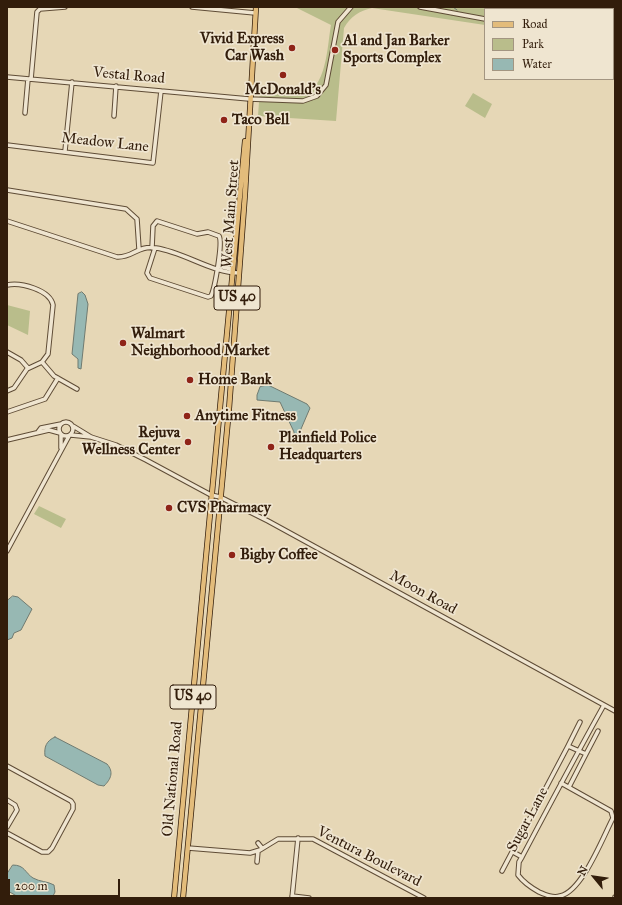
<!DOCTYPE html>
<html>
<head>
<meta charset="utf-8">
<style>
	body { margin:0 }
	#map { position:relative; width:622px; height:905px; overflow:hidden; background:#e6d7b6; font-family:"IM FELL Great Primer",serif }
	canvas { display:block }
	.frame { position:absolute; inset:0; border:8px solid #321d0b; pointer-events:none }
	.legend { position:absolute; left:484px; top:8px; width:130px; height:72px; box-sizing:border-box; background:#efe5d0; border:1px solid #a39581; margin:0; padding:5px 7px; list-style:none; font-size:12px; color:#321d0b }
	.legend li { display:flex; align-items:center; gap:8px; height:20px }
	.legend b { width:20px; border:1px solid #a39581 }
	.north { position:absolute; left:574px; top:857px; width:40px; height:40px; -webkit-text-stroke:3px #efe5d0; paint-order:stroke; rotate:299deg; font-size:11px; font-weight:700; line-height:16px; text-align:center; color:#321d0b }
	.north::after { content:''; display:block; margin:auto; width:14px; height:18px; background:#321d0b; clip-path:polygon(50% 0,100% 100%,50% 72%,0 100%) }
	.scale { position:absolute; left:8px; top:879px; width:112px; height:18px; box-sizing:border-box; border:2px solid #321d0b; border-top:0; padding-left:5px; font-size:12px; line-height:14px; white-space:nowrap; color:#321d0b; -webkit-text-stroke:3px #efe5d0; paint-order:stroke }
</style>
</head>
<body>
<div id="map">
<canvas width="622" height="905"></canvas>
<div class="frame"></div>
<ul class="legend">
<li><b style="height:5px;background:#e3bc7b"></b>Road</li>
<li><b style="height:11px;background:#b9bd8b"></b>Park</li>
<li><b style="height:11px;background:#97b8b3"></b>Water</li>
</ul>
<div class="north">N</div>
<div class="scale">200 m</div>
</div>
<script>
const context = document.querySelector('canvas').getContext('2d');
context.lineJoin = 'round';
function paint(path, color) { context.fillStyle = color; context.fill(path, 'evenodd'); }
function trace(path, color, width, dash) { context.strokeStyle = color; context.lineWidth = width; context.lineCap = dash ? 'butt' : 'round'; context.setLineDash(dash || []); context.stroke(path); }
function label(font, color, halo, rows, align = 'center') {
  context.font = font + ' "IM FELL Great Primer",serif'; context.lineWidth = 3.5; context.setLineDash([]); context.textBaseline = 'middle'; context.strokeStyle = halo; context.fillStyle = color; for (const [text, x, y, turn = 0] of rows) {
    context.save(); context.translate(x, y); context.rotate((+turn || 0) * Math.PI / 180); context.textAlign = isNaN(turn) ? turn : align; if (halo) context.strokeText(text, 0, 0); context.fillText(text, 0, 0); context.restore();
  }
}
paint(new Path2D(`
	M295,7h273l-8,2h-75v16l-113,-17c-13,3 -21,8 -28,20l-8,93 -78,-5 2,-28c11,2 24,7 36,7 31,1 31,-48 35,-70z
	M473,93l19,11 -7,14 -20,-12z
	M7,305l23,6 -2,24 -21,-10z
	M39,506l27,13 -5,9 -27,-14z`), '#b9bd8b');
const water = new Path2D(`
	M82,292l3,3 3,9 -7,65 -3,-1v-9l-6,-5 6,-60z
	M268,385l39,19 3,4 -9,21 -3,12 -4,-2v-7l-14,-30 -23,-2v-5l3,-8z
	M13,596l5,1 14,12 -11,21 -7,3 -2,5 -5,2v-39z
	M55,737l52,27c7,8 4,15 -3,22l-6,-1 -53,-29c-1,-9 1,-15 10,-19z
	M13,865c12,0 12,8 20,13 7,4 14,3 21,7l1,7 -3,6h-32l-12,-7 -1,-17z`);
paint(water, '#97b8b3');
trace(water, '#6f7a70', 1);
trace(new Path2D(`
	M453,7l4,3`), '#6f7a70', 1);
const minor = new Path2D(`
	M192,7l63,6
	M420,7l65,12
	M542,9l8,-2
	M7,77l242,22 54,2 14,-5 9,-11 12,-63 13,-15
	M31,79l6,-67 3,-3 25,-2
	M25,113l3,-34
	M114,116l2,-30
	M7,145l146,18 8,-72
	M65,151l7,-69
	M7,190l119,19 11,10 2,30
	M7,221l110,36c16,1 20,-12 39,-9 28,4 56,25 83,25
	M152,248l1,-22 4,-5 40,13 11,-2 11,4c4,6 -4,52 -8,60l-3,1 -58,-19 -3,-5 8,-25
	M217,268l2,-2 12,3
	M7,285c14,-3 43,5 46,20l-5,49 -6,8 -15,7 -13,19 -7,3
	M7,352l14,8 7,8
	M42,362l12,14 23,13
	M7,412l38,-13 13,-21
	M59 429a7 7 0 1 1 14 0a7 7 0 1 1-14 0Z
	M73,426l18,11 25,8 30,15 65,35 9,2 48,24 347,190
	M38,432l3,-4 20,-4
	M61,434v14
	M71,435l20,2
	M7,440l42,-10 11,3
	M7,551l62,-115
	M586,754l12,-23
	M7,766l64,35 2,3v5l-21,39 -4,4h-6l-35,-19
	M561,783l50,28 2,7c-10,19 -31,74 -53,78 -7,2 -14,-1 -21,-4 -9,-5 -15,-9 -21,-17l1,-13 3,-5c27,-51 54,-102 82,-152
	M569,787l17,-33 -18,-8 12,-24
	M7,800l8,5 2,5 -10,17
	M258,843l4,5
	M188,848l62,5 10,-3 18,-11h35l111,59
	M513,852l9,5
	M257,862l1,-11
	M502,871l66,-125
	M292,896l17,2
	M292,898l6,-60
	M615,898v-1`);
const major = new Path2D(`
	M174,898l71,-757
	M183,898l46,-489 16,-215 11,-187`);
trace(minor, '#5f4c36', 5.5);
trace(major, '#321d0b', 6);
trace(minor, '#efe5d0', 3.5);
trace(major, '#e3bc7b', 4.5);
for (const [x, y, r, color] of [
	[292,48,4,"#8f2418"],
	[335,50,4,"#8f2418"],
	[283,75,4,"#8f2418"],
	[224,120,4,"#8f2418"],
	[123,343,4,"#8f2418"],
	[190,380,4,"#8f2418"],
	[187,416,4,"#8f2418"],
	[188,442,4,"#8f2418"],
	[271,447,4,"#8f2418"],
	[169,508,4,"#8f2418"],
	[232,555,4,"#8f2418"]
]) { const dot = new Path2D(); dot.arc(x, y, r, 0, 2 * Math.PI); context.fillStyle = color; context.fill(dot); trace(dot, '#efe5d0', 1.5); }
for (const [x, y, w] of [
	[237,298,46],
	[193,697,46]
]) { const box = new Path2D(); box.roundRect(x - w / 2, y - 12, w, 24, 3); context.fillStyle = '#efe5d0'; context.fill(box); trace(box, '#321d0b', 1); }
label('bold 14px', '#321d0b', null, [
	["US 40",237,298],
	["US 40",193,697]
]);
label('bold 15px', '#321d0b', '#efe5d0', [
	["Vivid Express",284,39,"right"],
	["Car Wash",284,56,"right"],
	["Al and Jan Barker",343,41],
	["Sports Complex",343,58],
	["McDonald's",283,90,"center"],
	["Taco Bell",232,120],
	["Walmart",131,334],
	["Neighborhood Market",131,351],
	["Home Bank",198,380],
	["Anytime Fitness",195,416],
	["Rejuva",180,433,"right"],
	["Wellness Center",180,450,"right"],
	["Plainfield Police",279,438],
	["Headquarters",279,455],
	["CVS Pharmacy",177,508],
	["Bigby Coffee",240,555]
], 'left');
label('15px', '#321d0b', '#efe5d0', [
	["Vestal Road",129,76,5],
	["Meadow Lane",105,143,6],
	["West Main Street",231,214,-86],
	["Moon Road",423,593,29],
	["Old National Road",173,779,-85],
	["Sugar Lane",528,820,-62],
	["Ventura Boulevard",369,857,27]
]);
</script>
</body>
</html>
